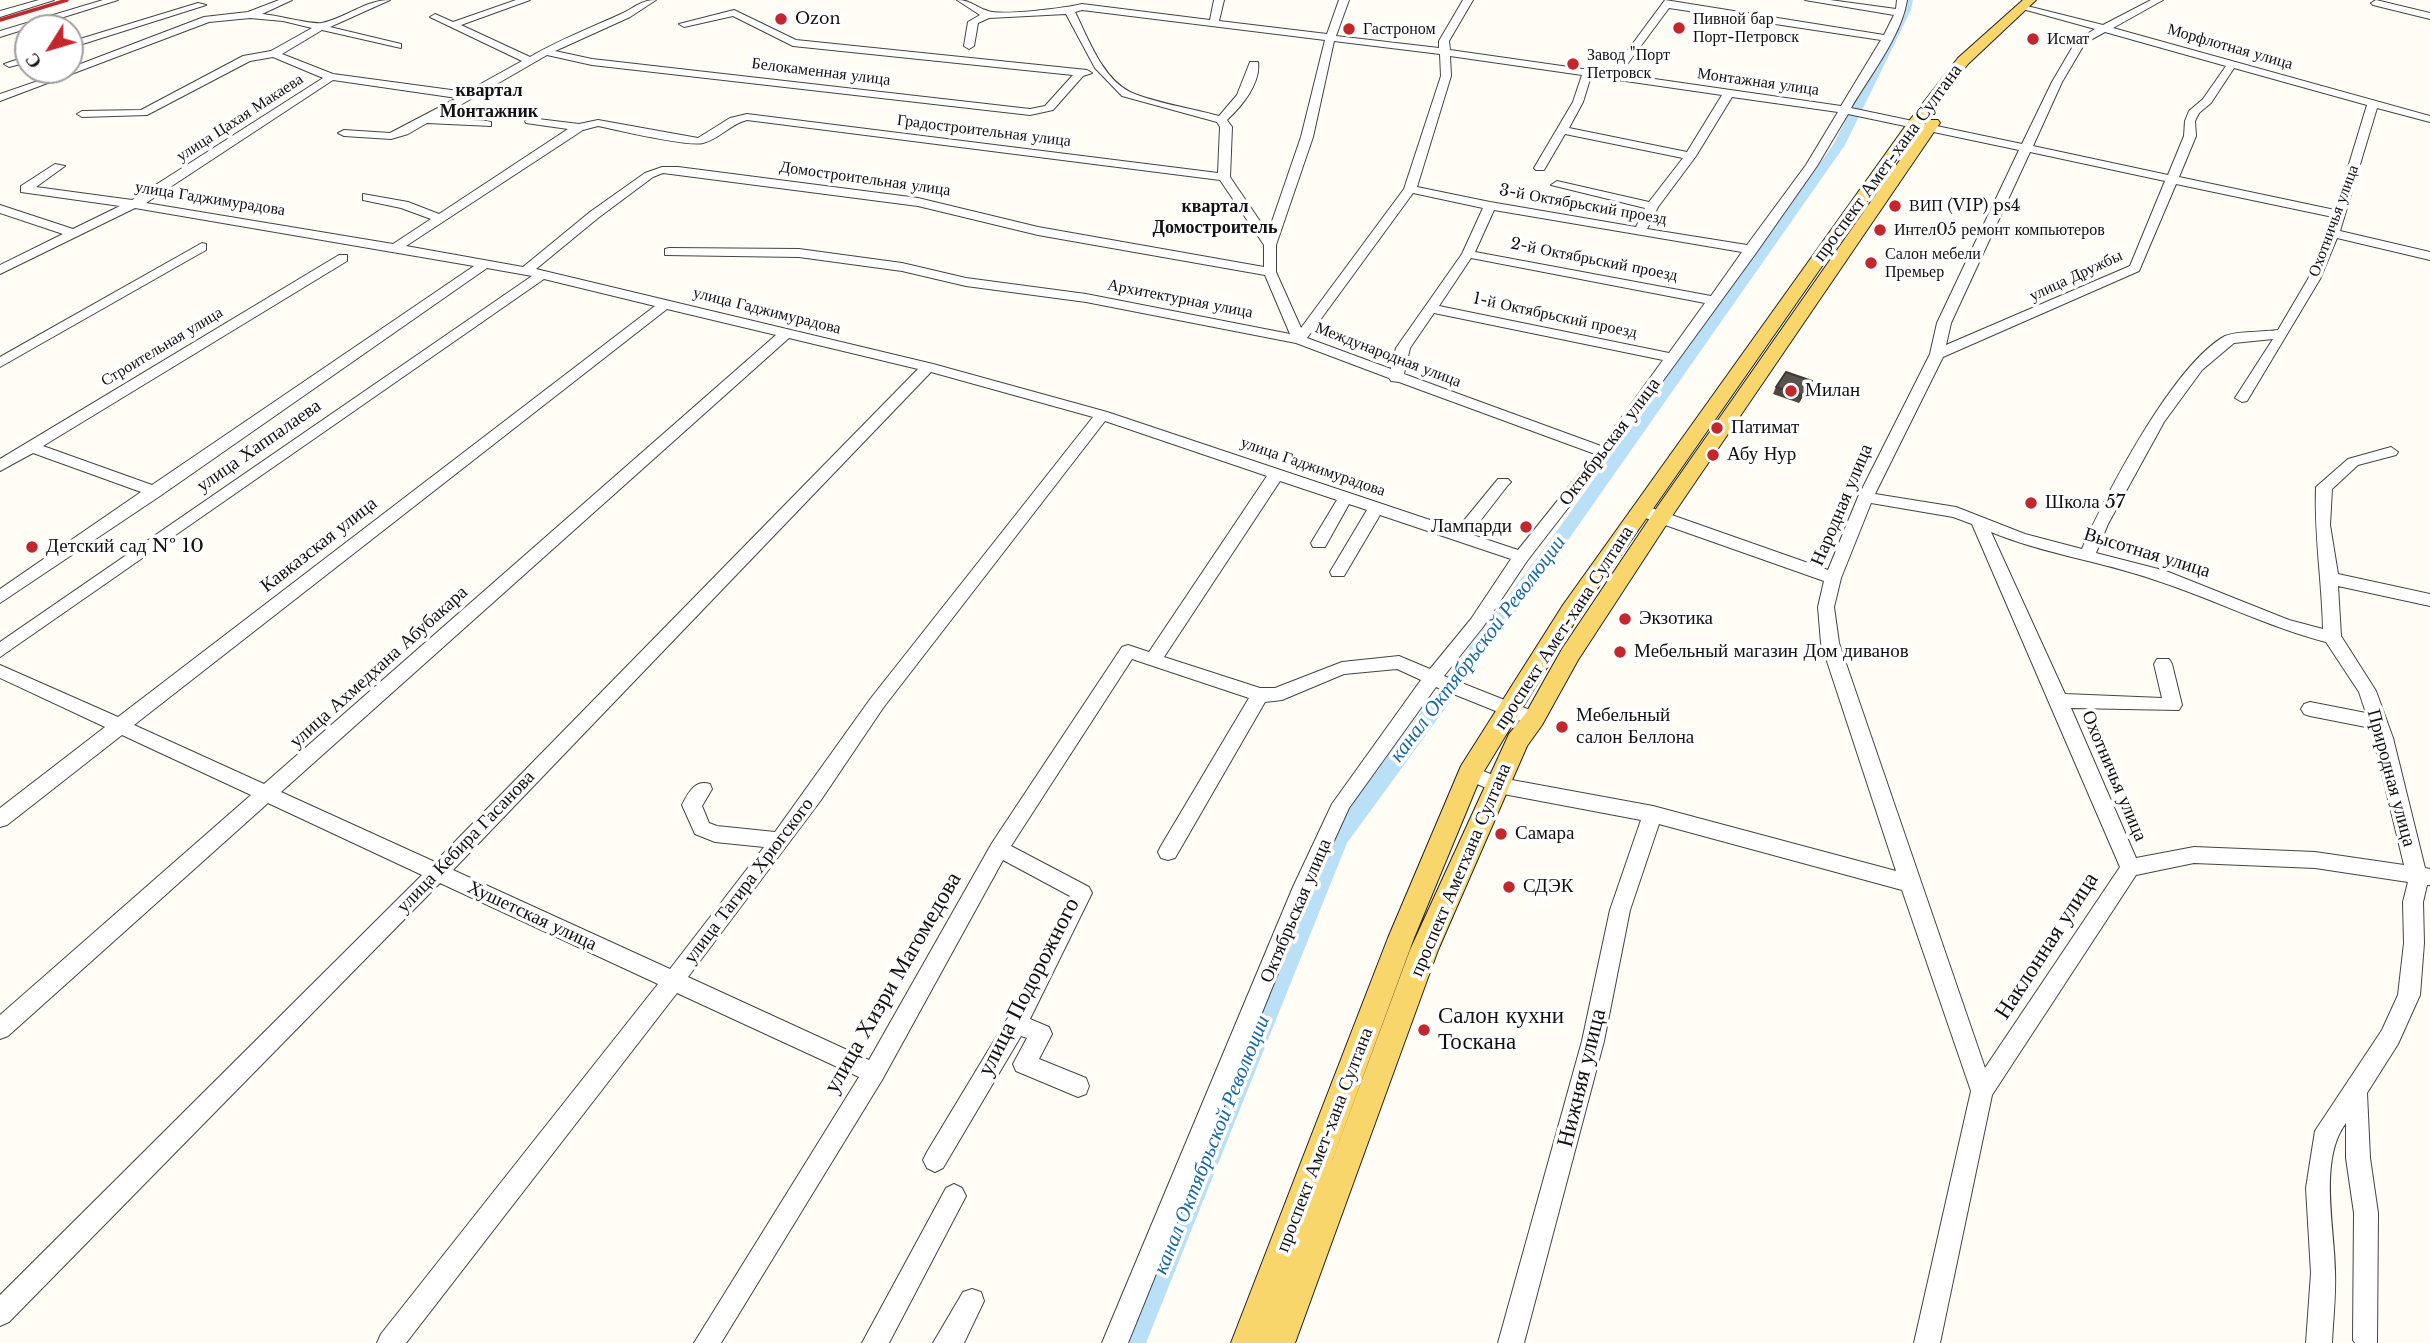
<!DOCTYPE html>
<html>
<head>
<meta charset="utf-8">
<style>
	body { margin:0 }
	#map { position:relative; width:2430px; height:1343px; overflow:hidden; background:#fffdf5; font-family:"Libre Baskerville",serif }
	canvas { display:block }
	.north { position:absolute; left:14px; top:14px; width:70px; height:70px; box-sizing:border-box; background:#fff; border:2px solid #a0a0a0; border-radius:50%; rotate:233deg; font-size:19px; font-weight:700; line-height:28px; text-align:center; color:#111 }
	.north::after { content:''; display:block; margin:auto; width:24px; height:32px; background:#c4262e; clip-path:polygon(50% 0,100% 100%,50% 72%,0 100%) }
</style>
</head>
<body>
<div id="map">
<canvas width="2430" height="1343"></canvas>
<div class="north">С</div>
</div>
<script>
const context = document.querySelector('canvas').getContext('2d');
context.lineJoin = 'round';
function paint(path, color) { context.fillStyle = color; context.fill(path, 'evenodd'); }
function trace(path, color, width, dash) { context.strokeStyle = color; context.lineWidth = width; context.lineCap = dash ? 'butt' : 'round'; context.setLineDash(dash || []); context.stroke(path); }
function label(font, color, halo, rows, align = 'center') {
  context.font = font + ' "Libre Baskerville",serif'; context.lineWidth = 7; context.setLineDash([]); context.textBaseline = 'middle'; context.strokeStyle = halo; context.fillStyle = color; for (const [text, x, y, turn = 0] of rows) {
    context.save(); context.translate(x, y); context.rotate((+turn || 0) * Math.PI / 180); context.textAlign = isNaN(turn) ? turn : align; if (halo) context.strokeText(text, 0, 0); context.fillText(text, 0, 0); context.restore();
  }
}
paint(new Path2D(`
	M1903,0h10l-2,10 -66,135 -279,398 -219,300 -201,500h-28l212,-510 224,-298 279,-390 68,-135z`), '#b9e0f7');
const minor = new Path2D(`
	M39,0h15l-54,17v-6z
	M103,0h15l-118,37v-6z
	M279,0h13l-30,14c14,1 51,11 60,9 24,-5 43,-23 68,-23l-60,27 71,17v4l-79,-18 -40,24 51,20 133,18 56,-31 -92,-44 5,-3 18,8 63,-22h14l-69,25 69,32c29,-17 60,-29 91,-43 13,-6 20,-14 35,-14l-26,17 -75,34 37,8 438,50 15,-3 28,-31 -280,-29 -60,-30 -49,11 -5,-3 55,-14 62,30 291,30 5,3 -9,3 -30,34 -23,5 -438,-50 -45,-10 -109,63 49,3 4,1v4l-64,-3 -19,11 -17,5 -47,-3 -6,-3 6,-3 46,3 67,-35 -124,-18 -187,123 247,41 38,-25 -30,-11 -38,-8v-6l45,8 31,12 129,-85 -42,-6 -1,-2 5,-3 49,6 19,-4 100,18 32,-20 17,-4 471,59 2,-46 -3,-5 -95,-26 -27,-28 -29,-54 -77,4 -11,5 -4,23 -5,3 -5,-3 4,-24 12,-7 -23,-15c14,0 18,7 31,11 14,5 78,-3 94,-7l128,16 4,-20h10l-5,21 108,13 12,-34h10l-13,36 103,12v-7l24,-41h10l-24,41 1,9 161,23 54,-73 219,35 10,-20 -89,-15h25l66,9 1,-9h10c-5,35 -38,77 -56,108l171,36 30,-62 24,-41 19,-12 -76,-21v-4l84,21 48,-25h12l-50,28 317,88v6l-53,-14 -37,123 90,21v8l-93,-22 -17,41 -73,122 -5,1 -7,-4 38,-59 -39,4 -32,27 -38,52 -56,102 -12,29 70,18 123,49 34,9c-1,-48 -9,-95 -7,-142l32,-28 43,-12 7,5 -2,3 -38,10 -26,24 -2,36 8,49 92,20v12l-92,-20 3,50 35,55 17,47 32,130 5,1v16h-3l-4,17 1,41 -4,52 -22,49 -31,49 3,65 8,55 -1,130h-22l-2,-3 1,-127 -8,-55v-35c-28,37 -11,106 -11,149 1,24 -2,48 -3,71h-26l5,-70 -5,-85 9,-57 67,-101 16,-35 6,-52 -1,-41 5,-20 -93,-14 -121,-5 -58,12 -144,220 -52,248h-26l57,-252 -69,-201 -243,-66 -29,86 -26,131 -80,302h-26l84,-302 28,-131 31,-90 -143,-27 -35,-15 -2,-5 2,-5 7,-2 31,12 152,28 243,65 -75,-228 -3,-36 6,-26 -190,-67 -2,-4 2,-4h12l182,64 30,-73 72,-143 7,-31 82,-173 -171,-36 -31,52 -61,87 -147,202 -82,106 -44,66 -39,49 96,38 3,5 -3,5h-12l-92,-37 -87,121 -36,79 -185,456h-26l191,-456 39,-83 89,-124 -24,-11 -53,5 -62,26 -17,2 -90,156 -7,2 -7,-2 -3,-6 3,-6 88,-148 -117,-39 -121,187 78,41 3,6 -62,126 19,8 3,7 -13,25 47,19 3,8 -3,8 -8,3 -62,-26 -3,-7 14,-26 -6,-2 -78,132 -8,4 -8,-4 -4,-8 4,-8 82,-136 61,-120 -67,-36 -121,220 -161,263h-27l165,-266 -182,-84 -271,350h-29l4,-9 277,-350 -218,-101 -431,439 -9,4v-31l422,-420 -154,-72 -260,233 -8,3v-24l251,-220 -129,-60 -115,90 -7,2v-19l105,-81 -105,-49v-13l118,52 537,-411 -111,-27 -544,378v-15l532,-366 -45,-8 -327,228 -160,107v-14l141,-97 -108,-39 -33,18v-12l339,-204h8v6l-304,185 109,39 322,-219 -339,-58 -135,66v-9l63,-31 -63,-21v-8l73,24 47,-23 -99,-14v-6l34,-22 10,2 -29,21 96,13 191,-122 -50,-21 -23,4 -103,54 -65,2 -5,-3 5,-3 59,-1 102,-54 28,-5 41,-23 -29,-7 -33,-3 -41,4 -209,79v-7l70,-24v-2l134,-51 44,-5zM1669,8l212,32 -40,66 -221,-32zM1082,10l243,30 -24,97 -33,96 -38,-56 2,-50 -5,-7c15,-14 34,-37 31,-58h-8l-13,33 -18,21c-25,-7 -68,-14 -89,-24 -28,-14 -42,-54 -55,-80zM2105,32l121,34 -23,33 -14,12 -4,10 -1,15 -16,39 -135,-29 29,-64 23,-39zM1334,41l106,13 1,22 -37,113 -103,139 -25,-56v-27l37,-108zM1450,56l132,19 -9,27 -39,66 2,2h8l21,-36 118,24 -34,44 -92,-21 -6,4 94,23 -9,19 -146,-25 -73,-15 34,-111zM2234,68l133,37 -32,105 -156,-33 17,-41 -1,-15 4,-8 12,-10zM1591,76l131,19 -35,57 -118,-24 14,-26zM1732,97l106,15 -32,53 -59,80 -100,-16 11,-22 38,-51zM747,120l473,60 44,65v22l-226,-40 -120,-29 -240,-31h-16l-17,6 -55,39 -67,55 -117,-21 177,-116 15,-4c20,4 89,21 105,17 17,-4 27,-19 44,-23zM2030,152l135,29 -35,85 -184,79 5,-22zM663,173l255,33 120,29 227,40 25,59 -204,-40 -120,-16 -64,-15 -103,-14 -130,-1 -4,1v6l134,2 103,14 64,15 120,16 210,41 93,35 2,3 8,1 196,72 -77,96 -48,-16 38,-49 3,-3 -3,-3h-10l-41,50 -350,-117 -174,-48 -397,-95 62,-51 55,-41zM2176,184l157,33 -25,62 -30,51c-13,2 -42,1 -53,6 -51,28 -120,159 -143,213l-57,-15 -69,-27 -81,-13 68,-137 196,-86zM1413,193l70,15 -21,46 -66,94 -5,21 -84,-31zM1494,210l248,42 -31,44 -236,-44zM1471,258l234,45 -36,50 -230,-47zM667,309l109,26 -512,449 -130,-59zM1434,313l229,47 -62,86 -197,-72 6,-26zM789,338l129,31 -483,493 -154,-70zM931,372l162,45 -222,281 -96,134 -58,-6 -8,-3 -7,-17 10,-17 -2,-5c-15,-5 -22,9 -28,21l13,29 20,8 49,5 -94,122 -217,-99zM1105,421l162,55 -118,176 -21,-7 -6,2 -130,196 -123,217 -181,-83 133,-177 62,-92zM1280,481l57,19 -26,43 2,4h12l24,-43 18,6 -37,62 2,4h12l36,-61 131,44 -40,60 -41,50 -31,-13 -57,6 -67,26h-15l-96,-31zM1871,503l82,14 19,7 148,343 -135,201 -146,-425 -5,-36 7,-29zM1991,532c53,22 110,29 164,48 59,19 110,46 171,62l33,50 7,21 -56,-11 -6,2 -3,5 3,5 6,2 61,12 33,137 -89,-13 -121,-5 -58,11 -65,-150 108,2 3,-5 -10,-41 -3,-5h-12l-3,5 8,34 -97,-4z
	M2376,0l54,13v6l-57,-14 -2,-2z
	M198,3l8,2 -136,43v-6z
	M28,56v6l-19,5 -5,-3z
	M202,243l4,1v6l-206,117v-10z
	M954,1184l8,4 4,8 -77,147h-27l84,-155z
	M972,1289l9,3 3,9 -20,42h-31l30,-51z`);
const major = new Path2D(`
	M2023,0h13l-68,64 -49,63 -340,488 -98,161 -67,162 -88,239 84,-227 99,-216 17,-21 36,-64 96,-143 270,-386h10l2,3 -268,393 -94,144 -36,65 -15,21 -89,204 -143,393h-64l157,-405 73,-172 102,-161 346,-484 49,-63z`);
trace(minor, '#444', 2);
trace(major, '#222', 2);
paint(minor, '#fff');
paint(major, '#f9d66b');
trace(new Path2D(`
	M0,20l67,-20`), '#c4262e', 3.5);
paint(new Path2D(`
	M1812,381l-4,7 -9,15 -26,-9 3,-7z`), '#4d4742');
paint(new Path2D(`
	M1812,381l-4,7 -9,15 3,-8z`), '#3f3936');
const building = new Path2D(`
	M1786,372l26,9 -10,14 -26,-8z`);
paint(building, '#5a524d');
trace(building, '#3f3936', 2);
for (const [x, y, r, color] of [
	[781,19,7,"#c4262e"],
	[1679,28,7,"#c4262e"],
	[1349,29,7,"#c4262e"],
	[2033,39,7,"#c4262e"],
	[1573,64,7,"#c4262e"],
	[1895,206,7,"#c4262e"],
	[1880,230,7,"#c4262e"],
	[1871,263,7,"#c4262e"],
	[1791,391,7,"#c4262e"],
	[1717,428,7,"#c4262e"],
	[1713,455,7,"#c4262e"],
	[2031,503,7,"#c4262e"],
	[1526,527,7,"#c4262e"],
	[32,547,7,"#c4262e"],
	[1625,619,7,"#c4262e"],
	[1620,652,7,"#c4262e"],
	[1562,727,7,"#c4262e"],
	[1501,834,7,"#c4262e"],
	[1509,887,7,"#c4262e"],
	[1424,1030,7,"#c4262e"]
]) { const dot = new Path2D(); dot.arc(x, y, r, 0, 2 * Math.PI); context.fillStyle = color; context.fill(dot); trace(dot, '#fff', 2.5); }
label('16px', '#111', '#fff', [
	["Ozon",795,19],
	["Пивной бар",1693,19],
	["Порт-Петровск",1693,37],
	["Гастроном",1363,29],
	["Исмат",2047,39],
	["Завод \"Порт",1587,55],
	["Петровск",1587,73],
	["ВИП (VIP) ps4",1909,206],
	["Интел05 ремонт компьютеров",1894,230],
	["Салон мебели",1885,254],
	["Премьер",1885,272]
], 'left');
label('16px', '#111', '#fff', [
	["Морфлотная улица",2230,47,16],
	["Белокаменная улица",821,72,7],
	["Монтажная улица",1758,82,8],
	["улица Цахая Макаева",240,118,-33],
	["Градостроительная улица",984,131,7],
	["Домостроительная улица",865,179,8],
	["улица Гаджимурадова",210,199,9],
	["3-й Октябрьский проезд",1583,205,10],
	["Охотничья улица",2334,221,-70],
	["2-й Октябрьский проезд",1594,260,11],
	["улица Дружбы",2076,276,-25],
	["Архитектурная улица",1180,299,11],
	["улица Гаджимурадова",767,311,14],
	["1-й Октябрьский проезд",1555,316,12],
	["Строительная улица",162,347,-31],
	["Международная улица",1388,355,21],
	["улица Гаджимурадова",1313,467,19]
]);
label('bold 18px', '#111', '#fff', [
	["квартал",489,91],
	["Монтажник",489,112],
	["квартал",1215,207],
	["Домостроитель",1215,228]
]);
label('19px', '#111', '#fff', [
	["проспект Амет-хана Султана",1888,163,-54],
	["Октябрьская улица",1610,442,-53],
	["улица Хаппалаева",259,446,-35],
	["Народная улица",1842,505,-67],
	["Кавказская улица",319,545,-38],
	["Высотная улица",2147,553,17],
	["проспект Амет-хана Султана",1564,628,-57],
	["улица Ахмедхана Абубакара",379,667,-42],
	["Охотничья улица",2114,776,67],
	["Природная улица",2391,778,75],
	["улица Кебира Гасанова",466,842,-46],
	["проспект Аметхана Султана",1461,870,-67],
	["улица Тагира Хрюгского",749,881,-53],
	["Октябрьская улица",1296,911,-67],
	["Хушетская улица",532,916,25],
	["проспект Амет-хана Султана",1325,1140,-69]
]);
label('19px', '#111', '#fff', [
	["Милан",1805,391],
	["Патимат",1731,428],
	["Абу Нур",1727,455],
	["Школа 57",2045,503],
	["Лампарди",1512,527,"right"],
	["Детский сад № 10",46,547],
	["Экзотика",1639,619],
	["Мебельный магазин Дом диванов",1634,652],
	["Мебельный",1576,716],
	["салон Беллона",1576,738],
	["Самара",1515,834],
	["СДЭК",1523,887]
], 'left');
label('italic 21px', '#1768a6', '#fff', [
	["канал Октябрьской Революции",1478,649,-53],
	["канал Октябрьской Революции",1212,1145,-68]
]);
label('23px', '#111', '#fff', [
	["Наклонная улица",2047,946,-57],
	["улица Хизри Магомедова",893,983,-60],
	["улица Подорожного",1029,987,-63],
	["Нижняя улица",1582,1078,-76]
]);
label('23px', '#111', '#fff', [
	["Салон кухни",1438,1017],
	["Тоскана",1438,1043]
], 'left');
</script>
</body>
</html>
